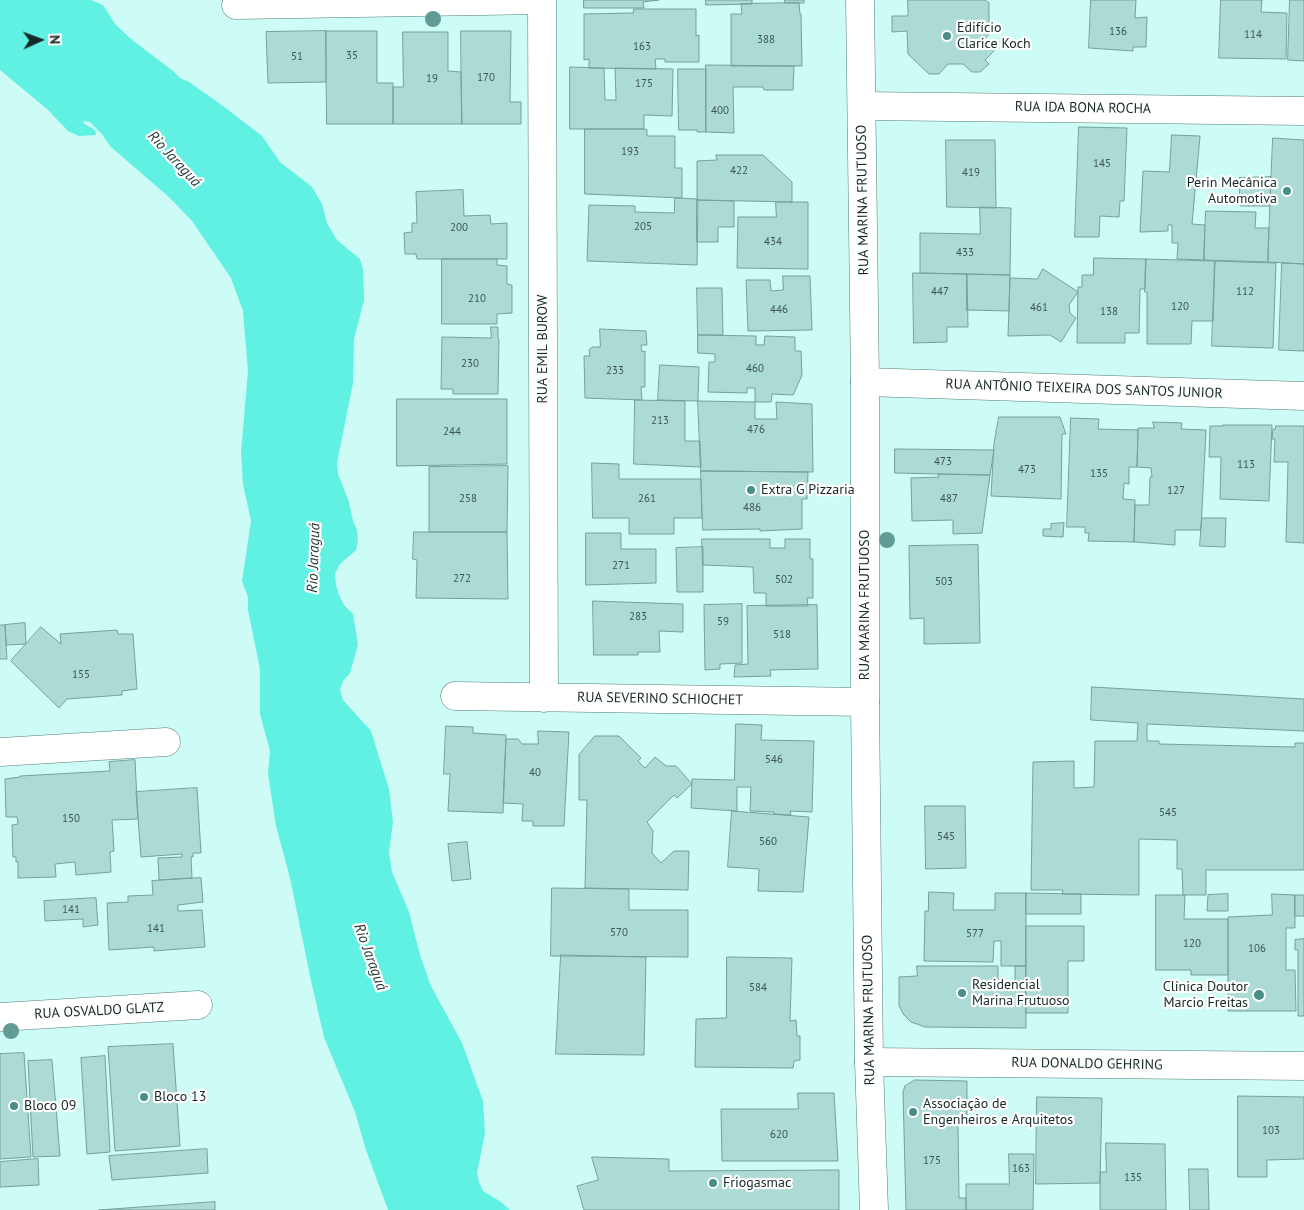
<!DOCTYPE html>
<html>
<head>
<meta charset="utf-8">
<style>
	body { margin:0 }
	#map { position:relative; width:1304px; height:1210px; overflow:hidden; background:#ccfcf5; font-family:"PT Sans",sans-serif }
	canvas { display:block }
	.north { position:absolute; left:15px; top:15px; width:50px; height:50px; -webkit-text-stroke:4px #fefefe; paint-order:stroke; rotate:88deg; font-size:14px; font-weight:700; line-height:20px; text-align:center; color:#182a28 }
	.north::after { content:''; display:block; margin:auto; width:18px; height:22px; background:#182a28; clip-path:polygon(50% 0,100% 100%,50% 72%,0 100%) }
</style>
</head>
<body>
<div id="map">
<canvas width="1304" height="1210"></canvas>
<div class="north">N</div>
</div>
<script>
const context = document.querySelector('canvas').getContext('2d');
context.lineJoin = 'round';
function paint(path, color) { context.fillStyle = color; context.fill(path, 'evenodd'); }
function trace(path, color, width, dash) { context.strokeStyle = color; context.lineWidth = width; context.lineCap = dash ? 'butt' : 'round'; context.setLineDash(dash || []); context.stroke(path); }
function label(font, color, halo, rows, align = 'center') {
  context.font = font + ' "PT Sans",sans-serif'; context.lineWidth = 4.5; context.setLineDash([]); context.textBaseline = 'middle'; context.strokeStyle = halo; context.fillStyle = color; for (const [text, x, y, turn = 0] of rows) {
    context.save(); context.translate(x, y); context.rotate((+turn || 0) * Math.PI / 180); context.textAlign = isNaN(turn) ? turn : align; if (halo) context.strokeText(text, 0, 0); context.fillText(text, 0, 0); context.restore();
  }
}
paint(new Path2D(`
	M0,0h91l12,5 12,19 16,15 42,32 7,7 9,4 34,24 39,30 18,26 32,25 10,17 5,19 10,17 23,19 3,10 1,31 -10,39 -1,44 -16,80 1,11 11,28 4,19 4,9 1,10 -2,10 -16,14 -5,10 1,11 3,10 5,10 9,9 5,31 -8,28 -7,8 -3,9 3,10 28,31 18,58 4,33 -4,30 3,20 17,40 11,43 11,31 31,57 21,58 2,32 -8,40 2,9 4,9 18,11 9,8h-122l-22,-60 -11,-38 -31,-75 -14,-61 -20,-98 -14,-52 -8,-52 2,-23 -10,-37v-45l-12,-59v-13l-6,-16 9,-60 -8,-37 -2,-32 7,-81 -5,-60 -12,-33 -39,-57 -23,-24 -58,-50 -10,-14 -11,-11 -6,-1 -1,2 12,7 1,5 -17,1 -11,-5 -21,-22 -47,-39z`), '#60f1e2');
const building = new Path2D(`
	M584,0h75l-16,2 1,6h-60z
	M706,0h46v4l-46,1z
	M785,0h19v3h-19z
	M908,0h77l4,3v31l-4,5 10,11 -10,10 4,4 -9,8h-8l-9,-8h-15l-9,10h-10l-21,-20 -1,-23 -15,1v-16h15l1,-2z
	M1091,0h45l-1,18 12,-1 -1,30h-13v4l-44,-3z
	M1221,0h41l-1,12 26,1 -1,46 -67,-1z
	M1290,0h14v61l-16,-1z
	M799,3l1,11h1l1,52h-71v-52h11l-1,-10z
	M634,9h62v27l3,-1v27h-34v-3h-10l1,10 -67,-1v-9l-5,1v-46l49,-1z
	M326,31v51l-58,1 -2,-51z
	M326,31h51v52h16v41h-66z
	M461,31h50l-1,71h11v22h-59z
	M403,32h45v39l13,1 1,52h-69v-37h10z
	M706,65l88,1 -1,24h-29l-1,-3h-30l1,46 -28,-1z
	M570,67l34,1 1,32h11l-1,-32 58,1 -1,47 -28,-1v14h-74z
	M678,69h28v63h-9v-2h-18z
	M1079,127l48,1 -3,73h-4l-1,16 -19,-1 -1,21h-24z
	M585,129h59l3,1v6h28v32h7v30l-97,-4z
	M1172,135l28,1 -8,88 13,1 -1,35 -27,-1 1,-16h-6v-18h-4v6l-28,1 3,-61 26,1z
	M1273,138l31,2v124l-36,-2z
	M946,140h49l1,68 -49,-1z
	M716,155h47l29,27v20l-95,-2v-39l20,-1z
	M1271,177l-1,29h-30l-1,-28z
	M463,190l1,26 26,-1 1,9 16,-1v36h-90l-1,-5h-11l-1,-21 8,-1v-9h5l-1,-31z
	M675,198l23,1 -1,66 -110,-4 2,-56 46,1v6l39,1z
	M697,200l37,1v26h-16v15h-21z
	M776,202h32v67l-71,-1 1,-51h38z
	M980,207l31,1 -1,67 -90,-2v-40l60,1z
	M1206,211l50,1 -1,16h14l-1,34 -64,-2z
	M1094,258l52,1 -1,30h-5l-1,44h-14v10h-48l1,-56h4v-12h11z
	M442,259h55v6l10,1v18l5,1v28l-15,1v10h-55z
	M1146,259l69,2 -2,60h-21l-1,23h-44v-52h-2z
	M1215,261l61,2 -3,85 -61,-2z
	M1282,263l22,1v87l-25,-1z
	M1043,269l35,23 -9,13 1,8 6,5 -15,24 -11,-7 -42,1 2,-58 27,1z
	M913,273l54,1 1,53h-21v15l-33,1z
	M967,274l43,1 -1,36 -42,-1z
	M783,276h27l2,54 -64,1 -2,-51h24l1,11 12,-1z
	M697,288h25l1,47h-25z
	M491,327h7v11l1,1 -1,55h-45v-5h-12l1,-52 49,1z
	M600,329l46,2 1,14h-6l1,7 3,-1v36h-4l1,13 -57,-2 -1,-42h6l-1,-6 3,-3h8z
	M698,335l58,1v9h8l1,-9 30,1v14h6l1,24 -7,16 -2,4 -21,-1 -1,8h-16v-14h-8v5l-39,-1 1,-30h6v-8l-17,-1z
	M660,365l39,2 -1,34 -40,-1z
	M397,399h110v65l-110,2z
	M635,400l50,1v40h15l1,26 -67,-3z
	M698,401l57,1v17h22l-1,-17 36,2 1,68 -112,-1z
	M999,417h61l6,17h-4l-1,65 -70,-3 3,-52z
	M1071,418l28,1 -1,10 40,1 -1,37h-8v17l-5,-1 -1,16 12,1 -1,42 -46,-1 1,-8h-4v-6h-18z
	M1153,422l29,1 -1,6 25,1 -5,100h-26v15l-41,-3 1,-37h14l1,-28h2l-1,-9 -14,-1 1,-39h16z
	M1223,425h49l-3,76 -49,-2 1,-42h-12l1,-31h13z
	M1276,426h28v117l-18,-1 2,-80h-14l1,-23h-3l1,-10h2z
	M895,449l99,1 -4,25 -52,-1 -43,-1z
	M592,463l27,1v15h82l1,39h-28v16h-45v-16h-36z
	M508,466l-1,66h-78v-65z
	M701,471l107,1 -1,27h-5v30l-42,2v-2l-57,1z
	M938,474l52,1 -8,58 -29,1v-14l-41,1 -1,-43 28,-1z
	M1202,518h24l-1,29 -25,-1z
	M1064,523l-1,14 -20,-1v-7h8v-5z
	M414,532h93l1,67 -92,-1 1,-38 -4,-1z
	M586,533h35v16h35v34l-70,2z
	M702,539h68v9h15v-9h25v20h3v39h-6l1,8h-42v-13h-12l-1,-26 -50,-2z
	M978,545l2,98 -56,1v-26l-14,1 -1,-73z
	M703,547v45h-26l-1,-44z
	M593,601l90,3v28l-24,-1 1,21h-22v3h-44z
	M742,604v59l-22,1v5l-15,1 -1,-65z
	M817,605l1,64 -48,1 1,6 -37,1 1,-12 13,-1 -1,-58z
	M25,623l1,21 -20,1 -1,-20z
	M0,625h5l2,34h-7z
	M41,627l20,17 -1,-10 57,-4 1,4h15l4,55 -15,2v4l-55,4 -8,9 -48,-47z
	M1092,687l212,12v32l-157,-7v17h12v3l136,3v-4h9v127h-98v25h-23l-1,-26h-5v-29l-38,-1v56l-77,-1 1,-4h-32l2,-128 41,-1v27l20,-1 1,-46h42l1,-18 -47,-3z
	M736,724l26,1 -1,15 53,1 -2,71 -22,-1 1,4 -17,-1v-2l-24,-1 1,-24h-14v24l-46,-3 1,-29 42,1z
	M446,726l27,1v6l33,2 -3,78 -55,-2 2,-37h-6z
	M538,731l31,1 -5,94h-31v-5h-11l1,-17 -20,-1 3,-64h12l4,5h16z
	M595,736h24l22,22 -3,3 7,7 10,-11 11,9h10l16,18 -15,14 -3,-3 -27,27 6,9 -1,22 9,10 13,-12h15l-1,39 -103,-2 2,-88h-8v-45z
	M135,760l3,59 -26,1 2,31 -4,1 1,20 -35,3 -1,-13 -20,2 1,13 -38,1v-16h-2v-5h-3l-1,-32 6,-1 -1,-7h-11l-1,-38 15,-2v-1l90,-5 -1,-9z
	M197,788l4,65h-8v4h-2l1,21 -33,2 -1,-22 24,-1v-3l-41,3 -5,-65z
	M925,806h40l1,62 -40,1z
	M732,811l77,6 -6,75 -45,-1 1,-22 -31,-2z
	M467,842l4,37 -19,2 -4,-37z
	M201,878l2,24 -25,3v6l24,-1 3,37 -51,4v-4l-45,3 -2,-47 21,-1v-6l25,-1 -1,-14z
	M552,888l77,1v21h59v47l-137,-1z
	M929,892l25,1 -1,17h42v-17h31v73h-25v-25h-7l-1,21 -69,-1 1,-50h3z
	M1026,893l55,1v20h-55z
	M1228,894v17h-21l1,-16z
	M1272,894l23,1v33h-9v42h9l1,41h-68v-94l44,-2z
	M1156,895h29l-1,24h44v56h-37v-5h-35z
	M1295,895h9v21h-9z
	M96,898l2,27 -15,2v-8l-38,2 -1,-20z
	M1026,926h58v35h-16v52h-42z
	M1304,939v77h-6v-66h-3v-10z
	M561,955l85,2 -2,98 -88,-1z
	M727,957l65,1 -2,63 6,-1 1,16h3v24l-6,1 -1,7 -98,-1 1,-48 30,-1z
	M917,966h81v15h17v-15h11v62l-101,-1 -14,-5 -7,-7 -5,-9v-29l18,-1z
	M173,1044l7,102 -65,5 -7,-104z
	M24,1053l7,104 -31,2v-105z
	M105,1056l5,96 -23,2 -6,-96z
	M52,1060l8,96 -27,1 -5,-96z
	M915,1080l52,1v43h-9l1,74h7v12h-60l-3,-118 2,-6z
	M798,1093h36l4,68h-116l-1,-52h77z
	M1238,1096l66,1v62l-37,1v17h-29z
	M1037,1097l65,1 -2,85 -64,1z
	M1106,1143l59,1 1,66h-66v-38h6z
	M207,1149l1,24 -96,7 -3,-24z
	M1009,1154h25l-1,56h-67v-26h43z
	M592,1157l77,2v12l170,-1v40h-255l-7,-24 21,-6z
	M38,1159l1,26 -39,2v-25z
	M1189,1169h19l1,41h-19z
	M215,1202v8h-116z`);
paint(building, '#acdad4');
trace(building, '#74a19a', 1);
const minor = new Path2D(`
	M542,0l2,698
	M236,5l306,-5
	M862,106l442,5
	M865,382l439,14
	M455,696l410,6
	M0,752l166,-10
	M0,1017l198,-12
	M869,1062l435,4`);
const tertiary = new Path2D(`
	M860,0l5,382v320l4,360 5,148`);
trace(minor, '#517d77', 29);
trace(tertiary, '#517d77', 29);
trace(minor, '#fff', 28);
trace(tertiary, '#fff', 28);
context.fillStyle = '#619b95';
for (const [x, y] of [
	[433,19],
	[887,540],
	[11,1031]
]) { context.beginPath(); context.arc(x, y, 8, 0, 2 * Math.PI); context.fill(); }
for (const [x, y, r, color] of [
	[947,36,5,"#488e86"],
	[1287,191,5,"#488e86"],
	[751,490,5,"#488e86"],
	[962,993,5,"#488e86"],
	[1259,995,6,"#488e86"],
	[144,1097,5,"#488e86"],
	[14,1106,5,"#488e86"],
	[913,1112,5,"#488e86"],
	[713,1183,5,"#488e86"]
]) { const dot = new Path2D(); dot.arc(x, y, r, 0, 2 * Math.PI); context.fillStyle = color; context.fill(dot); trace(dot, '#fefefe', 2); }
label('11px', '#3d5653', null, [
	["136",1118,32],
	["114",1253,35],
	["388",766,40],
	["163",642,47],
	["35",352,56],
	["51",297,57],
	["170",486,78],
	["19",432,79],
	["175",644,84],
	["400",720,111],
	["193",630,152],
	["145",1102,164],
	["422",739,171],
	["419",971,173],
	["205",643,227],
	["200",459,228],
	["434",773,242],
	["433",965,253],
	["447",940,292],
	["112",1245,292],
	["210",477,299],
	["120",1180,307],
	["461",1039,308],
	["446",779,310],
	["138",1109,312],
	["230",470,364],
	["460",755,369],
	["233",615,371],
	["213",660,421],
	["476",756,430],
	["244",452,432],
	["473",943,462],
	["113",1246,465],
	["473",1027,470],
	["135",1099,474],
	["127",1176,491],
	["258",468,499],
	["261",647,499],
	["487",949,499],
	["486",752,508],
	["271",621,566],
	["272",462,579],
	["502",784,580],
	["503",944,582],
	["283",638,617],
	["59",723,622],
	["518",782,635],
	["155",81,675],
	["546",774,760],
	["40",535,773],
	["545",1168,813],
	["150",71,819],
	["545",946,837],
	["560",768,842],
	["141",71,910],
	["141",156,929],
	["570",619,933],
	["577",975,934],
	["120",1192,944],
	["106",1257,949],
	["584",758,988],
	["103",1271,1131],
	["620",779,1135],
	["175",932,1161],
	["163",1021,1169],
	["135",1133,1178]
]);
label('14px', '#182a28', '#fefefe', [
	["Edifício",957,28],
	["Clarice Koch",957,44],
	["Perin Mecânica",1277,183,"right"],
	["Automotiva",1277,199,"right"],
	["Extra G Pizzaria",761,490],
	["Residencial",972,985],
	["Marina Frutuoso",972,1001],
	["Clínica Doutor",1248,987,"right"],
	["Marcio Freitas",1248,1003,"right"],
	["Bloco 13",154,1097],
	["Associação de",923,1104],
	["Engenheiros e Arquitetos",923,1120],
	["Bloco 09",24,1106],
	["Friogasmac",723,1183]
], 'left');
label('14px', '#182a28', '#fefefe', [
	["RUA IDA BONA ROCHA",1083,108,1],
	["RUA MARINA FRUTUOSO",863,200,-91],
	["RUA EMIL BUROW",543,349,-90],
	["RUA ANTÔNIO TEIXEIRA DOS SANTOS JUNIOR",1084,389,2],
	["RUA MARINA FRUTUOSO",865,605,-90],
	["RUA SEVERINO SCHIOCHET",660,699,1],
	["RUA MARINA FRUTUOSO",869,1010,-91],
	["RUA OSVALDO GLATZ",99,1011,-3],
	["RUA DONALDO GEHRING",1087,1064,1]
]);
label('italic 15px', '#243d3a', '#fefefe', [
	["Rio Jaraguá",174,159,47],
	["Rio Jaraguá",314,558,-88],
	["Rio Jaraguá",370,957,70]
]);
</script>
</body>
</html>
